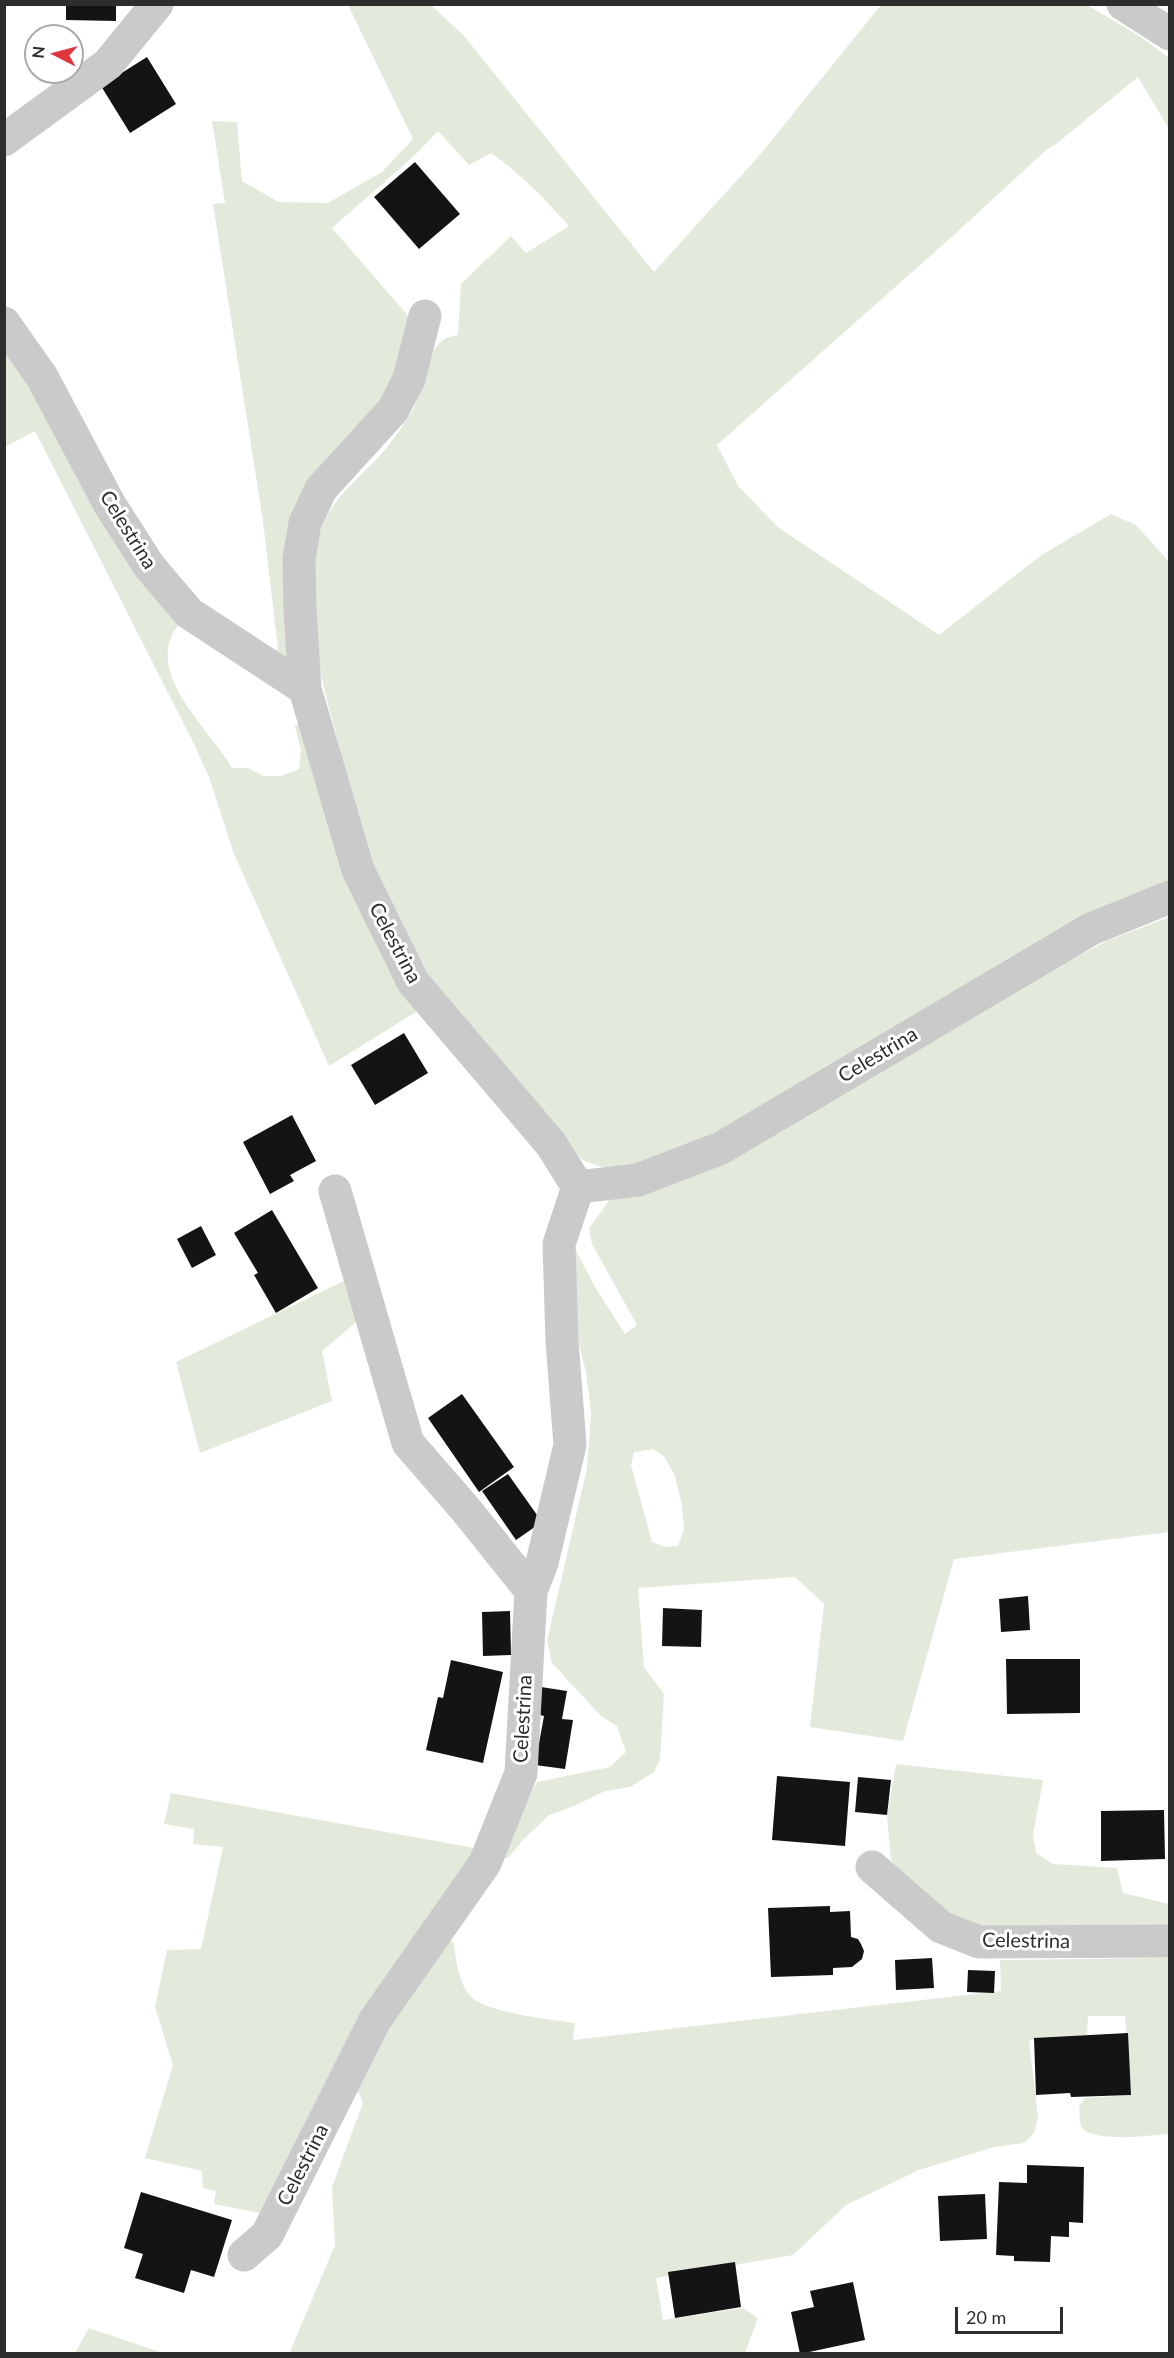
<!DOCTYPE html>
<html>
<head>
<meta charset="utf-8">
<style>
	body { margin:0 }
	#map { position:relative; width:1174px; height:2358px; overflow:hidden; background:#fff; font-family:Lato,sans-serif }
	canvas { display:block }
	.frame { position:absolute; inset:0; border:6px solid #2d2d2d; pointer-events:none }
	.north { position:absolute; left:24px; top:24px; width:60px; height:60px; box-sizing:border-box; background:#fff; border:2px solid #ababab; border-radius:50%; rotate:276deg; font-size:16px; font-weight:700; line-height:24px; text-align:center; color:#2d2d2d }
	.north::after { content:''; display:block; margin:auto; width:21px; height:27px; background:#de353f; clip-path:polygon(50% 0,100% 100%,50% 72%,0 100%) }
	.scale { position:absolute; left:955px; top:2307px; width:108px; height:27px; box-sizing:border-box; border:3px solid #2d2d2d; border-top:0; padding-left:8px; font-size:18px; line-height:21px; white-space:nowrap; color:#2d2d2d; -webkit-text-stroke:4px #fff; paint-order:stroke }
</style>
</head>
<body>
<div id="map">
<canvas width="1174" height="2358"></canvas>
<div class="frame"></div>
<div class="north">N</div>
<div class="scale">20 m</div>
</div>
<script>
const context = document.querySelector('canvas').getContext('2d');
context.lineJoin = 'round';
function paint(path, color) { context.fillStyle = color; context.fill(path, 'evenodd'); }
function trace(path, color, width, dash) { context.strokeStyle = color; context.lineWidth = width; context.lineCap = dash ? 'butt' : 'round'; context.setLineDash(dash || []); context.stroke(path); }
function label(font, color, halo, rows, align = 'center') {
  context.font = font + ' Lato,sans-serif'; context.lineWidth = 6; context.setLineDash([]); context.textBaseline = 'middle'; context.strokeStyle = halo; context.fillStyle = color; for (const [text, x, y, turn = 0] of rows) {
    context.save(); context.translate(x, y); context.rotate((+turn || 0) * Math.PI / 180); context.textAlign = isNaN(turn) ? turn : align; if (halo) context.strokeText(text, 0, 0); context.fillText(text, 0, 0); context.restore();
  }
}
paint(new Path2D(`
	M348,5h83l33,31 190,236 104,-115 123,-152h206l54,32 28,21v71l-31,-52 -82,67 -10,6 -91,84 -238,211 21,41 41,42 160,107 101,-79 71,-42 25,11 33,37v334l-136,60 -88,45 -260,154c-36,12 -60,22 -98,7 -17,-7 -43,-41 -57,-56 -56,-62 -110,-133 -145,-210 -25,-55 -37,-115 -52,-173 -11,-40 -20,-79 -21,-121 0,-10 -2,-21 0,-32 2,-13 4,-29 9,-41 12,-33 41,-53 63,-78 9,-11 17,-23 25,-35 14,-19 16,-65 34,-76 4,-3 11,-4 15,-5l3,-51 50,-48 15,17 43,-27c-24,-27 -48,-52 -78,-73l-22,12 -31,-34 -24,25 -82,72 77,89c7,21 6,31 1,53 -2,12 -6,24 -11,35 -3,8 -11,15 -16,21 -25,31 -66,63 -79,100 -13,33 -6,99 -3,135l-17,6 -17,-10 11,-8 -15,-128 -50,-317 12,-1 -13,-82 25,1 5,59 37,21 49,1 54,-31 31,-33z
	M8,355l175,265c-3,5 -9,9 -11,15 -21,46 40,97 60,133h16l15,8h18l18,-7 2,-19 -6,-24 11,-8 121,287 -98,61 -95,-212 -25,-77 -15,-33 -159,-313 -30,16v-90z
	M1169,917v615l-215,27 -51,182 -93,-14 14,-123 -29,-27 -157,11 6,79 20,27 -4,65 -6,13 -24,15 -25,4 -31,15 -25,9 -27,26 -14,17h-15l44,-76 73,-15 16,-15 -9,-26 -16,-10 -49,-53 -5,-22 40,-173 4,-56 -5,-40 -20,-78 7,-49 22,42 30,47 12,-9 -45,-81 -3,-16 25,-34 493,-253zM653,1449l11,7 11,20 7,29 2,24 -6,17 -13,1 -13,-5 -21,-77 3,-13z
	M352,1277l9,41 -39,33 10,50 -132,52 -24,-91z
	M896,1764l147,16 -10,55 3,18 17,11 64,4 6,25 46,11v34l-213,-12 -47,-33 -18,-34 -4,-43z
	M171,1793l309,56 -210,366 -56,-11 2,-13 -13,-3 -1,-17 -57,-13 28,-93 -18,-58 12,-57 34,-1 22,-102 -30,-3 1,-15 -30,-5z
	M440,1931l14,12c2,17 5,45 20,56 18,14 78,21 101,24l-2,17 428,-49 -1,-31 169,-2v176c-18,1 -78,10 -88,-8 -2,-5 -1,-13 -2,-19l6,-9 46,-3 -6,-79h-37l-1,19 -58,5 9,77 -4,16 -10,10 -30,4 -75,23 -73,35 -53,50 -137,23 7,42 80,-12 15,10 -13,35 -456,1 46,-109 -3,-58 31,-84 -11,-26z
	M89,2328l74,25h-88z`), '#e3eadb');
paint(new Path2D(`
	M66,4h50v17l-50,-1z
	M147,57l29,47 -46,29 -29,-47z
	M415,162l45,52 -41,35 -45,-52z
	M404,1033l24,40 -53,32 -24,-40z
	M292,1115l24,46 -26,14 4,6 -24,13 -27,-52z
	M272,1210l46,78 -42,25 -22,-38 4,-2 -24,-40z
	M201,1226l15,29 -24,13 -15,-29z
	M462,1394l52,73 -35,25 -51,-74z
	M508,1474l34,48 -26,18 -34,-49z
	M1028,1596l2,34 -29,2 -2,-33z
	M663,1608l39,2 -1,37 -39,-1z
	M510,1611l1,44 -28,1 -1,-44z
	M1006,1659h74v54l-73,1z
	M451,1660l52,12 -20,91 -57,-13 12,-53 5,1z
	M541,1687l26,4 -5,28 11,1 -8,49 -30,-4 9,-49 -8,-2z
	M777,1776l73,6 -5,64 -73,-6z
	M858,1777l33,3 -4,35 -32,-3z
	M1164,1810l1,49 -64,2v-50z
	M830,1906v6l20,-1 1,26 7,2 3,5 3,7 -2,8 -10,8 -19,1v7l-62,2 -3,-69z
	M932,1958l2,30 -38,2 -1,-30z
	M968,1970l27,1 -1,22 -27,-1z
	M1128,2033l3,62 -60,2 -1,-4 -34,2 -2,-57z
	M1027,2165l57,2 -1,56 -14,-1v15l-18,-1 -1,26 -36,-1v-5l-18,-1 3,-73 28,1z
	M141,2192l91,28 -18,57 -23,-7 -7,23 -49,-15 8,-24 -19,-6z
	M985,2194l2,45 -47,2 -2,-45z
	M735,2262l6,45 -66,11 -7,-46z
	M853,2282l12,58 -65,14 -9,-42 23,-5 -4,-16z`), '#141414');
trace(new Path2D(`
	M4,140l104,-76 49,-60
	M425,316l-16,63 -16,31 -72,79 -16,34 -6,36 1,51 5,79 53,181 55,112 138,162 27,43 60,-7 83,-32 370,-219 79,-32
	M4,323l38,54 68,128 39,61 40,47 116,76
	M335,1191l73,252 59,68 64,80
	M872,1867l69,60 38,15 191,-1
	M244,2255l23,-20 108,-215 110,-157 36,-90 10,-182 11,-28 28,-118 -8,-104 -3,-97 19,-57`), '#cacaca', 33);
trace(new Path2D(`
	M1123,4l47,30`), '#cacaca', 33);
label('20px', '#2d2d2d', '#fff', [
	["Celestrina",128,530,58],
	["Celestrina",395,943,62],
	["Celestrina",878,1055,-31],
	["Celestrina",523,1719,-87],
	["Celestrina",1026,1941,1],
	["Celestrina",303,2165,-63]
]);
</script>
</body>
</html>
